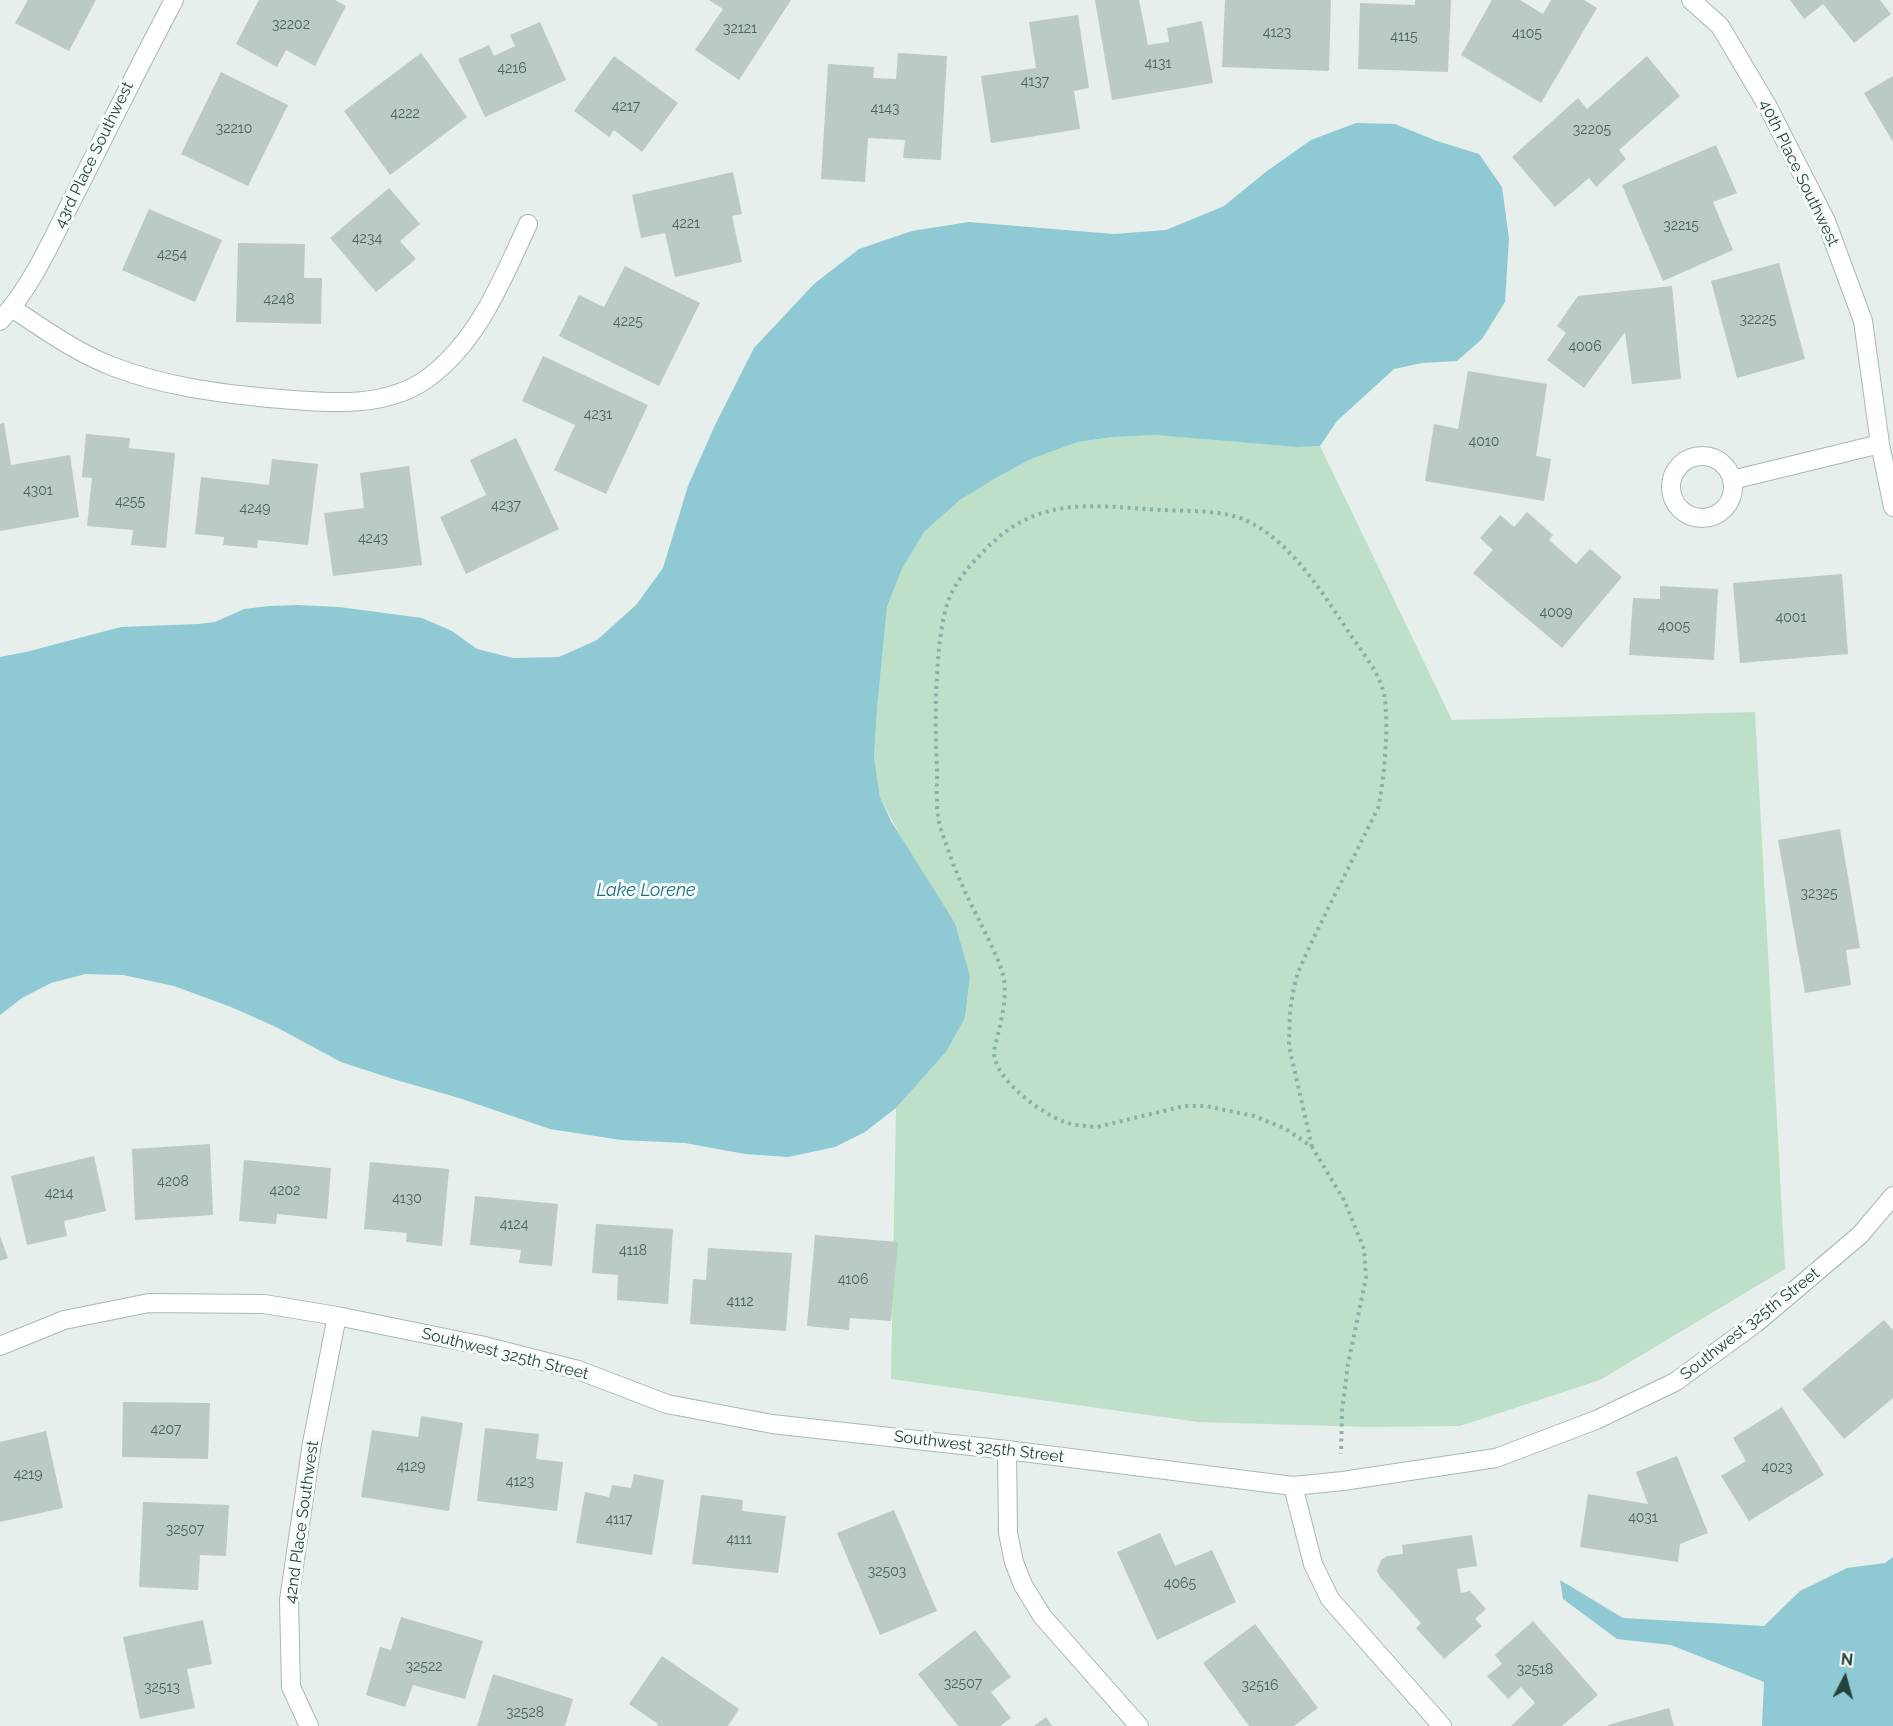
<!DOCTYPE html>
<html>
<head>
<meta charset="utf-8">
<style>
	body { margin:0 }
	#map { position:relative; width:1893px; height:1726px; overflow:hidden; background:#e6efeb; font-family:Raleway,sans-serif }
	canvas { display:block }
	.north { position:absolute; left:1815px; top:1648px; width:60px; height:60px; -webkit-text-stroke:4px #f7fbf9; paint-order:stroke; rotate:6deg; font-size:16px; font-weight:700; line-height:24px; text-align:center; color:#24423a }
	.north::after { content:''; display:block; margin:auto; width:21px; height:27px; background:#24423a; clip-path:polygon(50% 0,100% 100%,50% 72%,0 100%) }
</style>
</head>
<body>
<div id="map">
<canvas width="1893" height="1726"></canvas>
<div class="north">N</div>
</div>
<script>
const context = document.querySelector('canvas').getContext('2d');
context.lineJoin = 'round';
function paint(path, color) { context.fillStyle = color; context.fill(path, 'evenodd'); }
function trace(path, color, width, dash) { context.strokeStyle = color; context.lineWidth = width; context.lineCap = dash ? 'butt' : 'round'; context.setLineDash(dash || []); context.stroke(path); }
function label(font, color, halo, rows, align = 'center') {
  context.font = font + ' Raleway,sans-serif'; context.lineWidth = 6; context.setLineDash([]); context.textBaseline = 'middle'; context.strokeStyle = halo; context.fillStyle = color; for (const [text, x, y, turn = 0] of rows) {
    context.save(); context.translate(x, y); context.rotate((+turn || 0) * Math.PI / 180); context.textAlign = isNaN(turn) ? turn : align; if (halo) context.strokeText(text, 0, 0); context.fillText(text, 0, 0); context.restore();
  }
}
paint(new Path2D(`
	M1155,435l141,12 24,-1 132,274 303,-8 30,557 -185,111 -140,46 -91,1 -171,-5 -307,-43 5,-271 50,-56 19,-34 5,-42 -15,-53 -46,-71 -29,-55 -6,-40 3,-48 10,-102 15,-38 22,-37 36,-32 34,-21 37,-20 47,-17 35,-5z`), '#bfe0c8');
paint(new Path2D(`
	M1356,123l39,1 42,17 42,13 23,33 7,52 -4,63 -23,37 -25,22 -35,2 -28,6 -57,52 -17,25 -24,1 -141,-12 -42,2 -35,5 -47,17 -37,20 -34,21 -36,32 -22,37 -15,38 -10,102 -3,48 6,40 11,24 64,102 15,53 -5,42 -19,34 -50,56 -31,24 -30,15 -47,10 -43,-3 -60,-11 -64,-3 -71,-11 -91,-31 -66,-19 -52,-17 -65,-35 -45,-20 -57,-21 -51,-11 -37,-1 -35,9 -29,15 -22,17v-358l26,-5 95,-25 77,-3 17,-2 29,-13 25,-3 29,-1 41,2 83,11 30,13 25,18 36,9 46,-1 38,-17 39,-35 27,-37 25,-82 27,-61 39,-77 60,-64 45,-35 53,-18 57,-9 145,12 52,-4 58,-24 43,-35 44,-31z
	M1893,1557v169h-131l2,-44 -93,-37 -54,-6 -54,-40 -3,-19 63,38 141,8 36,-35 47,-23 38,-5z`), '#8ec9d4');
paint(new Path2D(`
	M28,0h68l-27,51 -54,-28z
	M259,0h76l11,6 -31,60 -29,-16 -9,17 -41,-23z
	M709,0h82l-52,80 -44,-30 28,-41z
	M1095,0h44l9,45 21,-3 -2,-14 35,-7 11,62 -101,17z
	M1225,0h106l-2,71 -107,-4z
	M1415,0h36l-3,72 -90,-3 2,-66 55,2z
	M1492,0h28l23,14 8,-14h33l13,8 -56,95 -80,-48z
	M1790,0h90l11,14 -37,29 -31,-39 -19,15z
	M1078,15l11,73 -15,3 6,38 -89,14 -10,-67 55,-8 -7,-46z
	M540,22l26,58 -81,37 -27,-58 31,-14 5,11 21,-10 -5,-11z
	M421,53l46,64 -77,58 -46,-64z
	M898,53l49,3 -6,104 -38,-2 2,-18 -37,-2 -3,44 -44,-3 7,-115 46,3 -1,11 23,1z
	M614,56l64,47 -36,49 -28,-22 -5,7 -35,-26z
	M1647,56l33,40 -61,54 7,9 -30,28 -7,-9 -34,29 -43,-50 66,-59 9,11z
	M221,72l67,33 -40,81 -67,-32z
	M1893,76v66l-29,-49z
	M1716,145l21,48 -24,9 20,48 -70,31 -41,-96z
	M733,172l9,42 -10,2 10,46 -67,15 -10,-44 -24,5 -9,-43z
	M389,188l31,36 -20,17 16,18 -40,33 -46,-54z
	M149,209l73,31 -27,62 -73,-32z
	M238,243l67,1 -1,34h18l-1,46 -85,-2z
	M1779,263l26,96 -68,19 -26,-97z
	M625,266l75,37 -41,83 -100,-50 20,-41 25,12z
	M1672,286l9,93 -49,5 -7,-52 -41,56 -37,-28 19,-27 -9,-7 21,-30z
	M543,356l105,49 -42,89 -52,-24 21,-45 -53,-24z
	M1468,371l79,13 -11,72 15,3 -7,42 -119,-20 9,-57 24,5z
	M4,423l7,42 59,-10 9,62 -79,14v-107z
	M86,434l44,4 -1,10 46,5 -9,95 -35,-3 2,-15 -46,-4 5,-48 -10,-1z
	M516,438l43,91 -93,45 -26,-57 46,-22 -16,-35z
	M272,459l46,5 -10,81 -50,-5 -1,8 -34,-3 1,-8 -29,-3 6,-57 68,8z
	M409,466l13,99 -89,11 -9,-63 40,-5 -4,-35z
	M1527,512l26,23 -4,5 27,24 14,-15 32,28 -60,71 -89,-75 20,-23 -13,-12 20,-23 14,12z
	M1842,574l6,80 -108,9 -7,-80z
	M1660,586l58,3 -4,71 -85,-5 4,-57 27,1z
	M1840,829l20,119 -14,2 5,35 -46,8 -27,-153z
	M210,1144l3,71 -78,5 -3,-71z
	M94,1156l12,55 -42,10 3,15 -40,9 -16,-69z
	M244,1160l87,8 -4,51 -50,-5 -1,10 -37,-3z
	M370,1162l79,7 -7,77 -36,-4 1,-9 -43,-4z
	M475,1196l83,8 -6,62 -33,-3 2,-13 -51,-5z
	M596,1224l77,5 -5,75 -51,-4 1,-25 -26,-2z
	M815,1235l83,7 -7,79 -41,-3 -1,12 -42,-4z
	M0,1236l8,22 -8,3z
	M708,1248l84,5 -6,78 -96,-7 3,-45 13,1z
	M1884,1320l9,10v68l-49,41 -42,-50z
	M123,1402l87,1 -2,56 -86,-2z
	M1782,1407l42,68 -75,46 -28,-45 25,-15 -13,-23z
	M421,1416l42,7 -14,88 -88,-14 11,-67 46,7z
	M485,1428l54,6 -3,25 27,3 -6,49 -80,-10z
	M46,1431l17,77 -63,14v-80z
	M1677,1456l31,77 -28,11 -2,18 -98,-15 8,-53 60,10 -12,-32z
	M634,1474l30,6 -12,75 -76,-12 9,-51 24,5 3,-12 19,3z
	M701,1495l42,5 -1,11 44,5 -8,57 -86,-9z
	M143,1502l86,3 -3,51 -26,-1 -2,35 -59,-3z
	M894,1510l43,101 -57,24 -43,-102z
	M1160,1533l15,33 37,-16 24,52 -79,38 -40,-88z
	M1472,1535l5,31 -20,3 4,24 9,-2 16,18 -11,10 7,7 -38,33 -28,-31 5,-5 -41,-46 -3,-6 4,-11 6,-4 16,-2 -1,-9z
	M401,1617l82,24 -18,58 -52,-14 -8,22 -39,-12 14,-48 11,3z
	M203,1620l9,44 -25,5 8,39 -55,11 -17,-82z
	M1533,1621l65,74 -36,31h-51l24,-23 -14,-16 -13,12 -21,-23 15,-12 -7,-9z
	M1255,1624l63,84 -24,18h-45l-46,-63z
	M975,1630l36,47 -20,15 20,26 -11,8h-42l-40,-52z
	M662,1656l77,53 -11,17h-71l1,-2 -29,-20z
	M493,1674l80,25 -8,27h-88z
	M1669,1708l5,18h-66v-1z
	M1046,1717l6,9h-18z`), '#bbcac4');
const street = new Path2D(`
	M1691,0l29,26 48,81 58,114 37,100 17,123 13,63
	M12,308c33,22 65,45 102,59 50,19 102,26 155,31 52,4 114,13 159,-20 51,-38 74,-98 100,-154
	M0,321c32,-35 51,-79 72,-121 34,-67 67,-134 102,-200
	M1671 487a31 31 0 1 1 62 0a31 31 0 1 1-62 0Z
	M1732,480l148,-36
	M0,1346l64,-26 85,-17 115,1 73,12 143,29 98,25 89,34 105,20 235,26 286,36 50,-5 153,-23 100,-38 79,-38 81,-59 104,-88 33,-39
	M1007,1450l1,83 6,29 9,23 19,31 97,110
	M1293,1486l20,78 17,35 112,127
	M309,1726l-18,-39 -2,-87 23,-157 25,-127`);
trace(street, '#a8b8b2', 20);
trace(new Path2D(`
	M1312,1147l-23,-101 1,-35 4,-24 4,-15 15,-33 65,-131c6,-25 13,-97 4,-121 -6,-18 -19,-34 -30,-50 -27,-40 -61,-97 -107,-117 -22,-10 -59,-9 -83,-10 -71,-4 -125,-16 -179,42 -14,14 -27,29 -34,47 -6,15 -8,34 -10,50 -4,41 -4,81 -2,122 0,15 -1,31 1,45 1,9 4,17 7,25 9,27 20,52 33,77 8,17 18,35 24,53 6,20 1,43 -4,63 -1,6 -4,14 -4,19 1,27 48,61 71,69 11,4 21,4 32,5l87,-21h22l48,10 32,13 26,18 32,53 20,49 2,29 -18,86 -6,47 -1,43`), '#86b3a5', 4, [3, 4.5]);
trace(street, '#fff', 18);
label('14px', '#4a645c', null, [
	["32202",291,25],
	["32121",740,29],
	["4123",1277,33],
	["4105",1527,34],
	["4115",1404,37],
	["4131",1158,64],
	["4216",512,69],
	["4137",1035,82],
	["4217",626,107],
	["4143",885,109],
	["4222",405,114],
	["32210",234,129],
	["32205",1592,130],
	["4221",686,224],
	["32215",1681,226],
	["4234",367,239],
	["4254",172,255],
	["4248",279,300],
	["32225",1758,320],
	["4225",628,322],
	["4006",1585,347],
	["4231",598,415],
	["4010",1484,442],
	["4301",38,491],
	["4255",130,502],
	["4237",506,506],
	["4249",255,509],
	["4243",373,539],
	["4009",1556,613],
	["4001",1791,618],
	["4005",1674,627],
	["32325",1819,894],
	["4208",173,1182],
	["4202",285,1191],
	["4214",59,1194],
	["4130",407,1199],
	["4124",514,1225],
	["4118",633,1251],
	["4106",853,1280],
	["4112",740,1302],
	["4207",166,1430],
	["4129",411,1467],
	["4023",1777,1468],
	["4219",28,1475],
	["4123",520,1482],
	["4031",1643,1518],
	["4117",619,1520],
	["32507",185,1530],
	["4111",739,1540],
	["32503",887,1572],
	["4065",1180,1584],
	["32522",424,1667],
	["32518",1535,1670],
	["32507",963,1684],
	["32516",1260,1686],
	["32513",162,1688],
	["32528",525,1713]
]);
label('16px', '#24423a', '#f7fbf9', [
	["43rd Place Southwest",94,155,-64],
	["40th Place Southwest",1799,173,64],
	["Southwest 325th Street",1750,1324,-38],
	["Southwest 325th Street",505,1354,14],
	["Southwest 325th Street",979,1447,7],
	["42nd Place Southwest",302,1522,-82]
]);
label('italic 18px', '#1c6f80', '#f7fbf9', [
	["Lake Lorene",646,891]
]);
</script>
</body>
</html>
